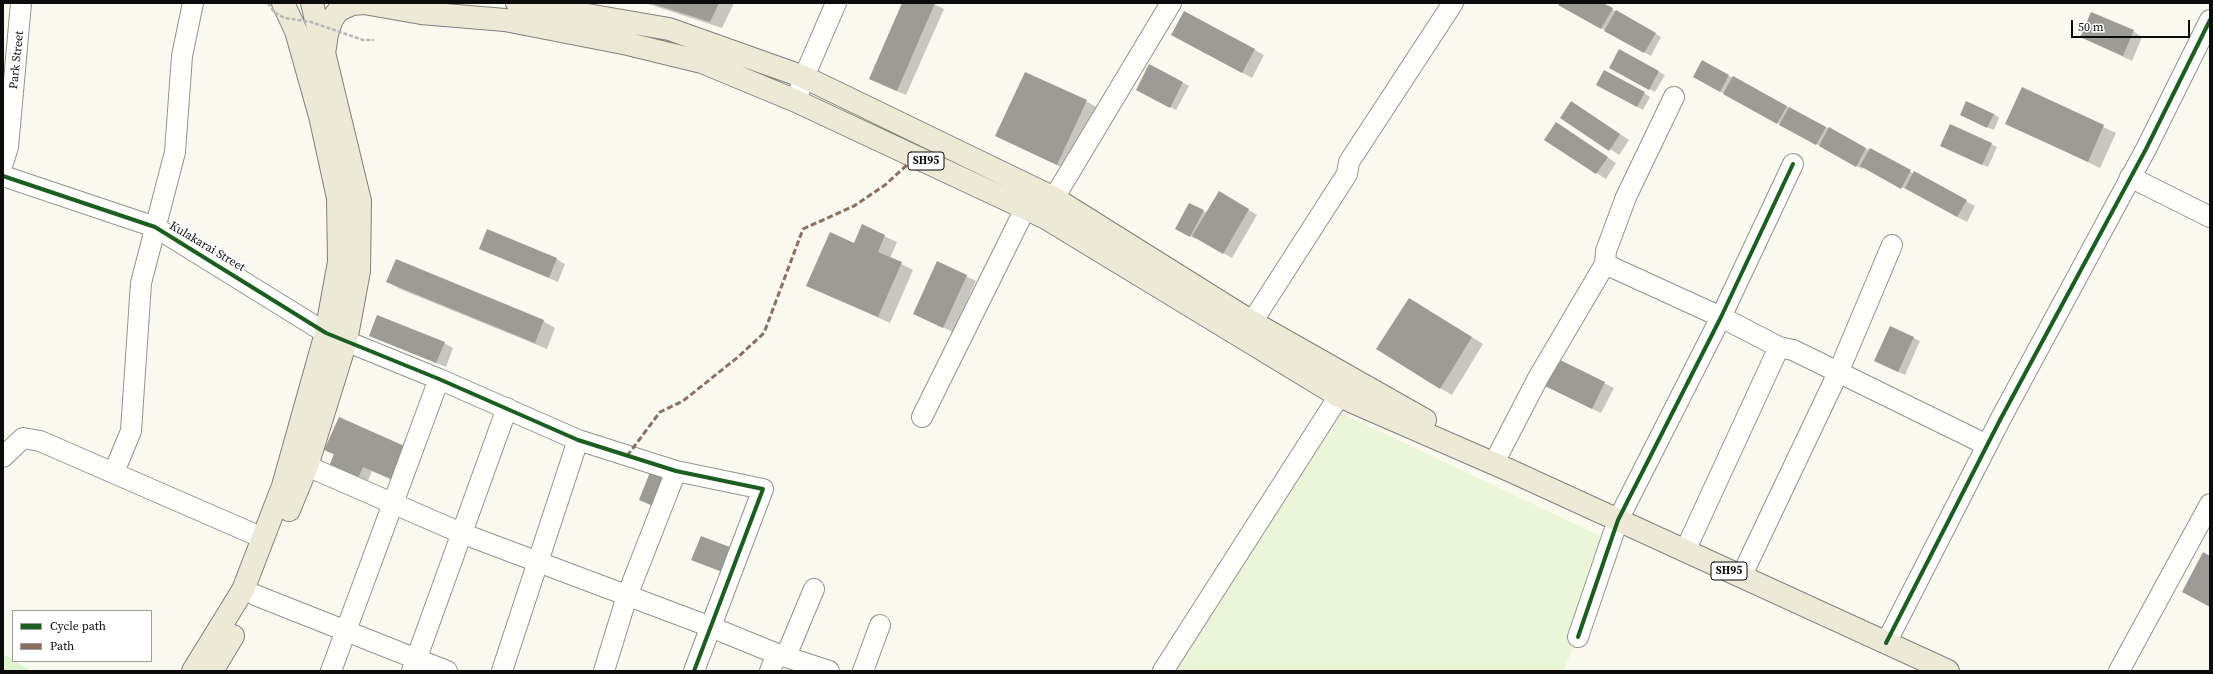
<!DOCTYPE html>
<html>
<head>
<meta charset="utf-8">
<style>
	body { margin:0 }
	#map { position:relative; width:2213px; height:674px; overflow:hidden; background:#faf9ef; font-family:"Source Serif 4",serif }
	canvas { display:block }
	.frame { position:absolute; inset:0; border:4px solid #0b0b0b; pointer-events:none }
	.legend { position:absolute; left:12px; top:610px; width:140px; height:52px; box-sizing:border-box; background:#fff; border:1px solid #9d9d9d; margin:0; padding:5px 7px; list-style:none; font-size:12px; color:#0b0b0b }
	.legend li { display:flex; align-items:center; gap:8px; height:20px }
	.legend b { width:20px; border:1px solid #9d9d9d }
	.scale { position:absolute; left:2071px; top:20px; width:119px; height:18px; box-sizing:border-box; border:2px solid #0b0b0b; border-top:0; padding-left:5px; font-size:12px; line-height:14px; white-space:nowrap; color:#0b0b0b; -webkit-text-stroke:3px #fff; paint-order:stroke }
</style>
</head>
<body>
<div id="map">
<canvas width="2213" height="674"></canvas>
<div class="frame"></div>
<ul class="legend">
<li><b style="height:5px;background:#1b5e20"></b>Cycle path</li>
<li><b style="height:5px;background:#8d6e63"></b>Path</li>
</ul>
<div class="scale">50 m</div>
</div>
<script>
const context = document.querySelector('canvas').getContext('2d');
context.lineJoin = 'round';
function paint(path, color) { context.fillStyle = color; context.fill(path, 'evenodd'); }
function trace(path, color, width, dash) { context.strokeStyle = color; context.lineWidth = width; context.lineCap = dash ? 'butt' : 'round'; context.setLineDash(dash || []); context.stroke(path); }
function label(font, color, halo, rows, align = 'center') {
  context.font = font + ' "Source Serif 4",serif'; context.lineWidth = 4; context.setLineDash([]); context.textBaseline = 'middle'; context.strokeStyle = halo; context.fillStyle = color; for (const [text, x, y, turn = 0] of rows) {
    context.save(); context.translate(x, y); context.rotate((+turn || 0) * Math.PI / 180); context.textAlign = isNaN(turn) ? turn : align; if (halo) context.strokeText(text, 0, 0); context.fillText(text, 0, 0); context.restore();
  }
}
paint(new Path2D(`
	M3,654l28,17h-28z`), '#def2cc');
paint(new Path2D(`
	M1335,410l284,135 -56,126h-390z`), '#eaf6d7');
paint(new Path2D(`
	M645,3h89l-12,25z
	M904,3h28l12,6 -38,86 -26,-11z
	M1559,3h42l60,34 -10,19 -91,-51z
	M1184,12l80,43 -12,23 -71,-38z
	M2133,31l9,6 -10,24 -51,-24z
	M1619,51l46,24 -10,17 -39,-21z
	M1703,62l272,144 -8,16 -103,-55 -2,2 -168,-92z
	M1150,65l39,21 -13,24 -39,-21z
	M1597,85l47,8 6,4 -7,13z
	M2023,89l93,44 -16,35 -93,-45z
	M1086,101l12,7 -29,63 -72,-35z
	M1572,102l57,38 -10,15 -58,-38z
	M1994,114l5,4 -5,12 -27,-12z
	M1565,129l51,34 -10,16 -60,-39z
	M1991,144l6,3 -9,20 -40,-18z
	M1219,192l38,23 -25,43 -35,-20 -1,1 -13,-7 6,-28 18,9z
	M862,226l35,16 -7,16 23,12 -23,53 -82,-37 46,-42z
	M480,248l76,11 9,5 -7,18z
	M937,262l39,19 -23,51 -39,-18z
	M388,282l155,39 12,7 -8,21 -147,-60z
	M1421,306l62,38 -31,51 -12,-7z
	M1891,327l29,14 -15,34 -24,-11z
	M370,335l74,8 9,5 -7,19z
	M1555,359l59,29 -13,25 -49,-24z
	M325,450l80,35 -33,-14 -5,12 -28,-12 -5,-16z`), '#0003');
paint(new Path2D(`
	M650,3h69l-9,19z
	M902,3h33l-38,88 -28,-12z
	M1560,3h43l10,5 -12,21 -43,-24z
	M1616,10l40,23 -12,20 -40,-22z
	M1184,11l71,38 -13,24 -71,-38z
	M2091,12l43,18 -11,26 -43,-19z
	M1619,49l40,22 -10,19 -40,-22z
	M1702,60l27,15 -9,17 -27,-15z
	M1149,64l34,18 -13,26 -34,-18z
	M1604,70l41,22 -8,15 -41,-22z
	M1025,72l62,28 -30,65 -62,-29z
	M1733,76l54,30 -10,18 -54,-30z
	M2022,87l82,38 -16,37 -83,-38z
	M1571,101l49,33 -11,17 -49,-33z
	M1966,101l28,13 -7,14 -27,-13z
	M1789,107l37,20 -10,18 -37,-20z
	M1556,122l52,35 -12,17 -52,-34z
	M1950,124l42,19 -10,22 -42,-19z
	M1829,127l37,21 -10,19 -37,-21z
	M1870,148l41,22 -10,19 -41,-23z
	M1914,171l53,29 -10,17 -52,-29z
	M1219,191l30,18 -26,45 -31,-18z
	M1189,203l15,7 -14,27 -15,-8z
	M862,224l23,11 -7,17 24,10 -24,55 -72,-31 24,-54 24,11z
	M487,229l70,29 -8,20 -70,-29z
	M396,259l148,61 -9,23 -149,-61z
	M937,261l30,14 -24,53 -30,-14z
	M1409,298l63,39 -32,52 -64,-40z
	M377,315l68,27 -9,21 -67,-27z
	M1890,326l24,11 -16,35 -24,-11z
	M1554,357l51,25 -13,27 -51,-25z
	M339,417l70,31 -14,33 -32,-14 -5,11 -29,-12 5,-12 -10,-4z
	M650,472l15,7 -12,27 -14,-6z
	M701,536l39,15 -10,24 -39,-15z
	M2203,552l7,4v51l-28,-15z`), '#9c9b95');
const minor = new Path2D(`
	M796,101l8,-24 32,-74
	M3,163l5,-16 13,-144
	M3,176l152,51 171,106 113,46 139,61 98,31 87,18 -69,182
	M2130,177l80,40
	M1048,212l6,-14 117,-195
	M1605,264l116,53 58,30 14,3 194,95
	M1252,322l95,-148 2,-12 104,-159
	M922,417l104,-210
	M3,457l20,-19 17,3 223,97
	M1495,461l43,-83 67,-114 1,-13 20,-54 48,-100
	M307,466l154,67 250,94 66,27 52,17
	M114,472l17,-41 10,-148 34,-131 7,-96 11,-53
	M1685,551l94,-204
	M1741,577l97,-204 54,-128
	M255,595l192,76
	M1578,637l40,-117 103,-203 72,-153
	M1886,643l114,-223 146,-271 64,-129
	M786,656l28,-67
	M331,671l108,-292
	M412,671l95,-263
	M502,671l76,-231
	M604,671l23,-75 49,-125
	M770,671l7,-17
	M863,671l17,-46
	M1163,671l176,-275
	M2119,671l91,-167`);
const major = new Path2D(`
	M517,3l152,26 135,48 250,121 198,124 173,98
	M324,54l3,-20 5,-15 7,-9 13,-6 12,-1 57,10 84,7 123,24 74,18 94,39 250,117 293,178 172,75 437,200
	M289,510l18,-44 39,-125 13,-70 1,-70 -48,-198
	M193,671l50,-81 40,-104 43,-153 13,-71 -1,-64 -18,-82 -24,-85 -13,-28
	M212,671l21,-35`);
trace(minor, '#93928e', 22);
trace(major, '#807f7b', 24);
trace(minor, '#fefefd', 20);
trace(major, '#ecead6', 22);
trace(new Path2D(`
	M268,3l7,10 10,5 26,4 52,18h11`), '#b7b7b5', 2.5, [4, 2]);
trace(new Path2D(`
	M627,456l33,-44 23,-11 55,-44 26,-24 39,-104 51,-23 31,-21 31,-28`), '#8d6e63', 3, [6, 3]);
trace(new Path2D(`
	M3,176l152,51 171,106 113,46 139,61 98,31 87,18 -69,182
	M1578,637l40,-117 103,-203 72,-153
	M1886,643l114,-223 146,-271 64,-129`), '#1b5e20', 4);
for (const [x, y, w] of [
	[926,161,36],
	[1729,571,36]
]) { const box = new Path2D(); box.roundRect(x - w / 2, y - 9, w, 18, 3); context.fillStyle = '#fff'; context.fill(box); trace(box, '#0b0b0b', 1); }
label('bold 11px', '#0b0b0b', null, [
	["SH95",926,161],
	["SH95",1729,571]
]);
label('12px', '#0b0b0b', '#fff', [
	["Park Street",17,60,-84],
	["Kulakarai Street",207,247,31]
]);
</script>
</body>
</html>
